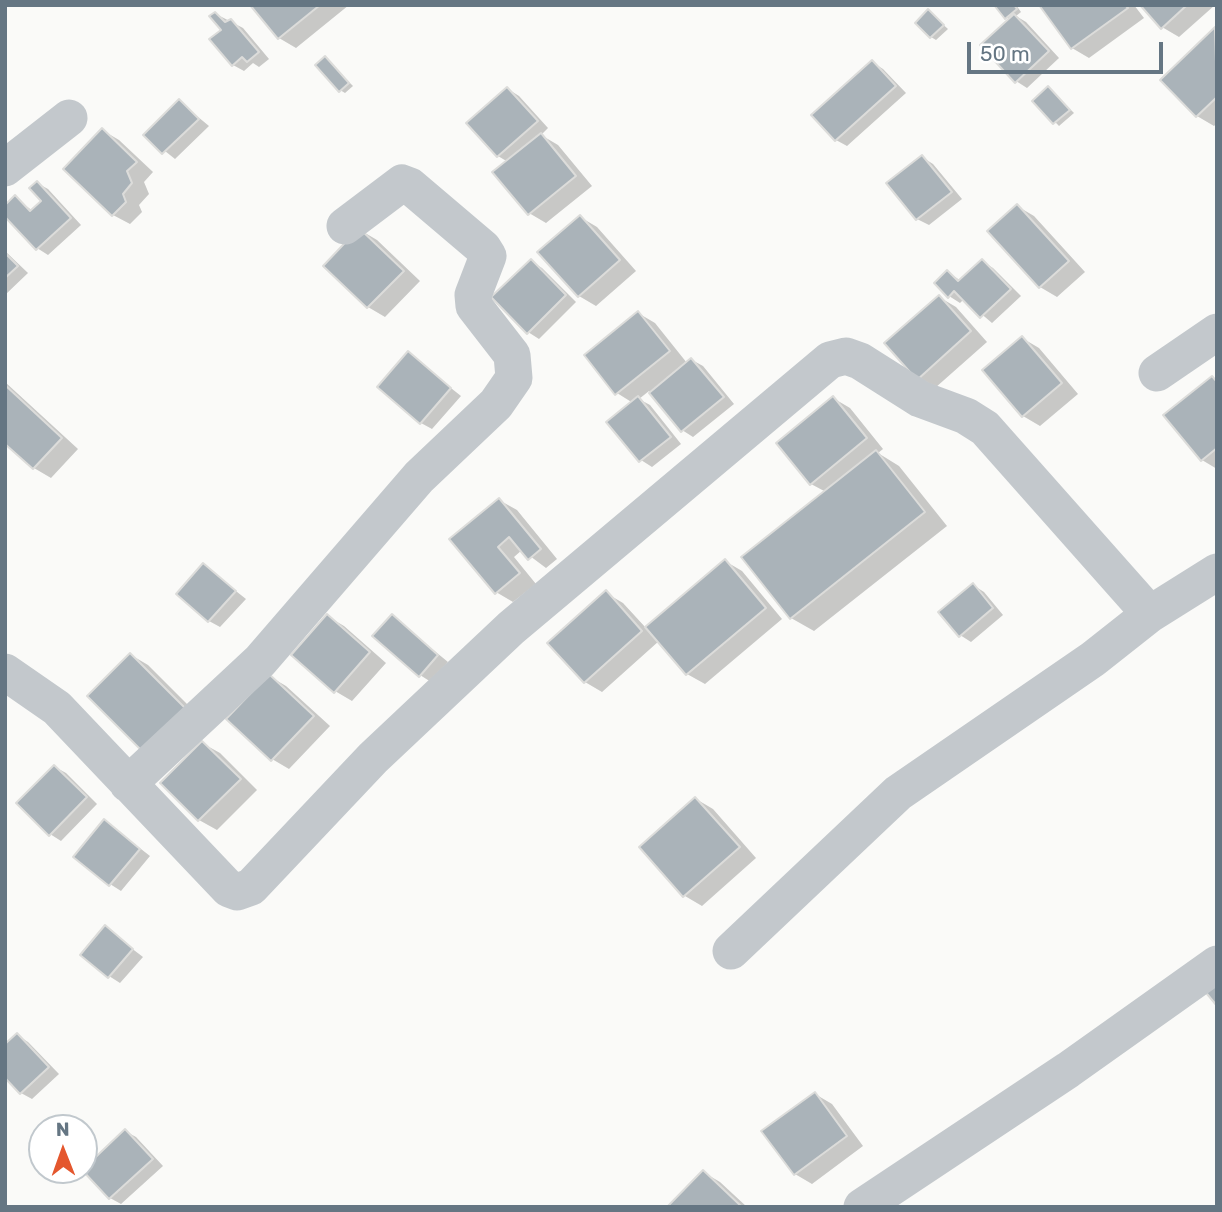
<!DOCTYPE html>
<html>
<head>
<meta charset="utf-8">
<style>
	body { margin:0 }
	#map { position:relative; width:1222px; height:1212px; overflow:hidden; background:#fafaf8; font-family:Rubik,sans-serif }
	canvas { display:block }
	.frame { position:absolute; inset:0; border:7px solid #657683; pointer-events:none }
	.north { position:absolute; left:28px; top:1114px; width:70px; height:70px; box-sizing:border-box; background:#fff; border:2px solid #c1c8cd; border-radius:50%; rotate:359deg; font-size:19px; font-weight:700; line-height:28px; text-align:center; color:#657683 }
	.north::after { content:''; display:block; margin:auto; width:24px; height:32px; background:#e4572e; clip-path:polygon(50% 0,100% 100%,50% 72%,0 100%) }
	.scale { position:absolute; left:967px; top:42px; width:196px; height:32px; box-sizing:border-box; border:4px solid #657683; border-top:0; padding-left:9px; font-size:21px; line-height:24px; white-space:nowrap; color:#657683; -webkit-text-stroke:5px #fff; paint-order:stroke }
</style>
</head>
<body>
<div id="map">
<canvas width="1222" height="1212"></canvas>
<div class="frame"></div>
<div class="north">N</div>
<div class="scale">50 m</div>
</div>
<script>
const context = document.querySelector('canvas').getContext('2d');
context.lineJoin = 'round';
function paint(path, color) { context.fillStyle = color; context.fill(path, 'evenodd'); }
function trace(path, color, width, dash) { context.strokeStyle = color; context.lineWidth = width; context.lineCap = dash ? 'butt' : 'round'; context.setLineDash(dash || []); context.stroke(path); }
paint(new Path2D(`
	M252,5h97l-53,43 -17,-10z
	M996,5h20l5,7 -5,4 10,6 33,36 -32,30 -11,-7 -6,-61z
	M1041,5h93l10,13 -55,40 -17,-10z
	M1142,5h73l-36,32 -17,-10z
	M929,12l19,17 -12,11 -5,-3z
	M216,14l27,14 26,31 -10,8 -6,-4 -9,8 -11,-6z
	M1216,29l1,94 -3,3 -17,-10 -35,-36z
	M325,58l28,28 -8,7 -5,-3z
	M872,62l11,7 23,24 -59,53 -11,-6z
	M1049,88l25,25 -15,13 -24,-25z
	M508,89l11,7 29,32 -7,7 17,10 34,41 -46,37 -17,-10 -21,-51 -10,-6z
	M180,102l29,24 -34,33 -30,-24z
	M102,130l17,10 34,32 -9,10 5,12 -10,11 3,7 -12,12 -17,-9z
	M922,157l11,7 29,35 -33,26 -12,-6z
	M37,183l11,6 33,36 -33,30 -11,-7 -22,-50 18,13 10,-10z
	M1017,206l17,10 51,56 -28,25 -17,-10z
	M580,217l17,10 39,44 -40,35 -17,-10z
	M360,230l17,10 43,41 -35,36 -17,-10z
	M5,251l23,22 -23,22z
	M531,261l11,7 34,34 -37,37 -11,-7z
	M982,261l11,7 28,28 -29,27 -28,-24 -4,4 -11,-7 -1,-24 13,9z
	M939,297l17,10 31,35 -52,46 -17,-10z
	M638,313l17,10 32,40 5,-3 11,6 31,38 -41,33 -11,-7 -33,-39 -10,8 11,6 31,39 -29,23 -11,-7 -8,-57 -16,-10z
	M1022,338l17,10 39,46 -38,32 -17,-10z
	M408,354l53,42 -29,33 -11,-6z
	M1212,378l5,3v88l-15,-9z
	M5,382l73,67 -27,29 -17,-10 -29,-26z
	M833,398l17,10 33,41 -5,4 21,13 48,60 -133,105 -23,-13 35,-126 -15,-8z
	M499,500l18,10 40,49 -11,9 -24,-18 -8,7 22,27 -23,18 -17,-10z
	M725,561l17,10 40,48 -77,65 -18,-10 -28,-33 -57,51 -17,-10 21,-89 17,10 23,25z
	M203,565l43,34 -26,28 -11,-6z
	M973,585l11,7 19,23 -32,27 -11,-7z
	M327,616l17,10 42,37 -34,38 -17,-10z
	M392,616l56,46 -17,20 -11,-7z
	M131,655l17,10 53,53 -42,41z
	M269,676l17,10 44,40 -41,43 -17,-10z
	M202,743l18,10 37,37 -40,40 -18,-10 -37,-37z
	M55,767l11,6 31,31 -36,37 -11,-7z
	M696,799l17,10 43,49 -54,48 -17,-10 -44,-49z
	M105,821l45,35 -29,35 -11,-7z
	M105,928l38,29 -23,26 -11,-7z
	M17,1035l11,7 31,32 -27,25 -11,-6z
	M815,1094l17,10 31,42 -51,38 -17,-10z
	M125,1131l11,6 27,29 -42,38 -11,-6z
	M703,1172l17,10 27,25h-77z`), '#0003');
const building = new Path2D(`
	M250,5h70l-42,34z
	M994,5h20l3,4 -12,10z
	M1039,5h86l3,3 -57,41z
	M1140,5h47l-26,24z
	M928,9l16,16 -14,13 -15,-15z
	M215,12l10,10 6,-3 28,33 -12,10 -5,-5 -10,9 -23,-27 12,-9 -12,-14z
	M1014,14l35,37 -34,32 -35,-38z
	M1215,27l2,70 -21,20 -36,-37z
	M325,56l24,27 -10,9 -24,-27z
	M872,60l24,26 -61,55 -24,-26z
	M1048,86l22,24 -17,14 -21,-23z
	M507,87l31,34 -41,36 -31,-34z
	M179,99l20,20 -37,35 -19,-19z
	M102,128l35,34 -10,9 5,12 -9,11 3,8 -14,14 -49,-47z
	M541,133l35,43 -48,39 -36,-43z
	M922,155l30,37 -36,28 -30,-37z
	M37,181l34,37 -35,32 -31,-33v-12l10,-10 15,16 11,-10 -12,-13z
	M1017,204l52,57 -30,27 -52,-57z
	M580,215l40,45 -42,37 -41,-45z
	M359,228l45,43 -37,37 -44,-42z
	M5,253l13,13 -13,12z
	M531,259l35,36 -39,39 -36,-37z
	M982,259l29,30 -31,29 -26,-27 -6,7 -14,-15 13,-13 11,11z
	M939,295l32,36 -54,49 -33,-37z
	M638,311l32,40 -55,44 -31,-40z
	M1022,336l40,47 -40,34 -40,-47z
	M408,351l43,37 -31,36 -43,-37z
	M691,358l33,39 -43,35 -32,-39z
	M1212,376l5,6v66l-16,13 -38,-46z
	M5,385l57,53 -29,31 -28,-25z
	M638,396l33,41 -32,25 -33,-40z
	M833,396l34,42 -57,47 -34,-42z
	M876,450l49,62 -135,107 -49,-62z
	M499,498l42,51 -13,11 -19,-23 -11,10 22,26 -25,21 -46,-55z
	M725,559l41,49 -80,67 -41,-48z
	M203,563l33,28 -28,31 -32,-28z
	M973,583l20,25 -34,29 -21,-25z
	M606,590l36,41 -58,52 -37,-40z
	M327,614l43,38 -36,41 -43,-38z
	M392,614l46,41 -19,22 -47,-41z
	M130,653l55,55 -44,42 -54,-54z
	M269,674l45,42 -43,45 -45,-42z
	M202,741l39,38 -43,42 -38,-38z
	M54,765l33,32 -38,39 -33,-33z
	M695,797l45,50 -57,50 -44,-50z
	M104,819l36,30 -31,37 -36,-29z
	M105,925l28,24 -25,29 -28,-23z
	M1217,979v27l-14,-17z
	M17,1033l32,34 -29,27 -15,-16v-34z
	M815,1092l32,44 -53,39 -33,-44z
	M125,1129l28,30 -44,40 -27,-29z
	M703,1170l39,37h-75z`);
paint(building, '#aab3b9');
trace(building, '#dcdcda', 2);
trace(new Path2D(`
	M5,168l64,-50
	M1157,373l60,-41
	M5,672l52,36 172,181 8,3 14,-5 122,-129 138,-130 319,-268 16,-4 14,5 60,38 46,17 19,12 165,186 67,-42
	M128,784l132,-123 159,-184 77,-73 18,-26 -2,-23 -38,-49 -1,-11 15,-39 -5,-8 -73,-62 -8,-3 -57,43
	M731,951l167,-158 195,-134 57,-45
	M862,1207l206,-137 149,-106`), '#c3c8cc', 37);
</script>
</body>
</html>
